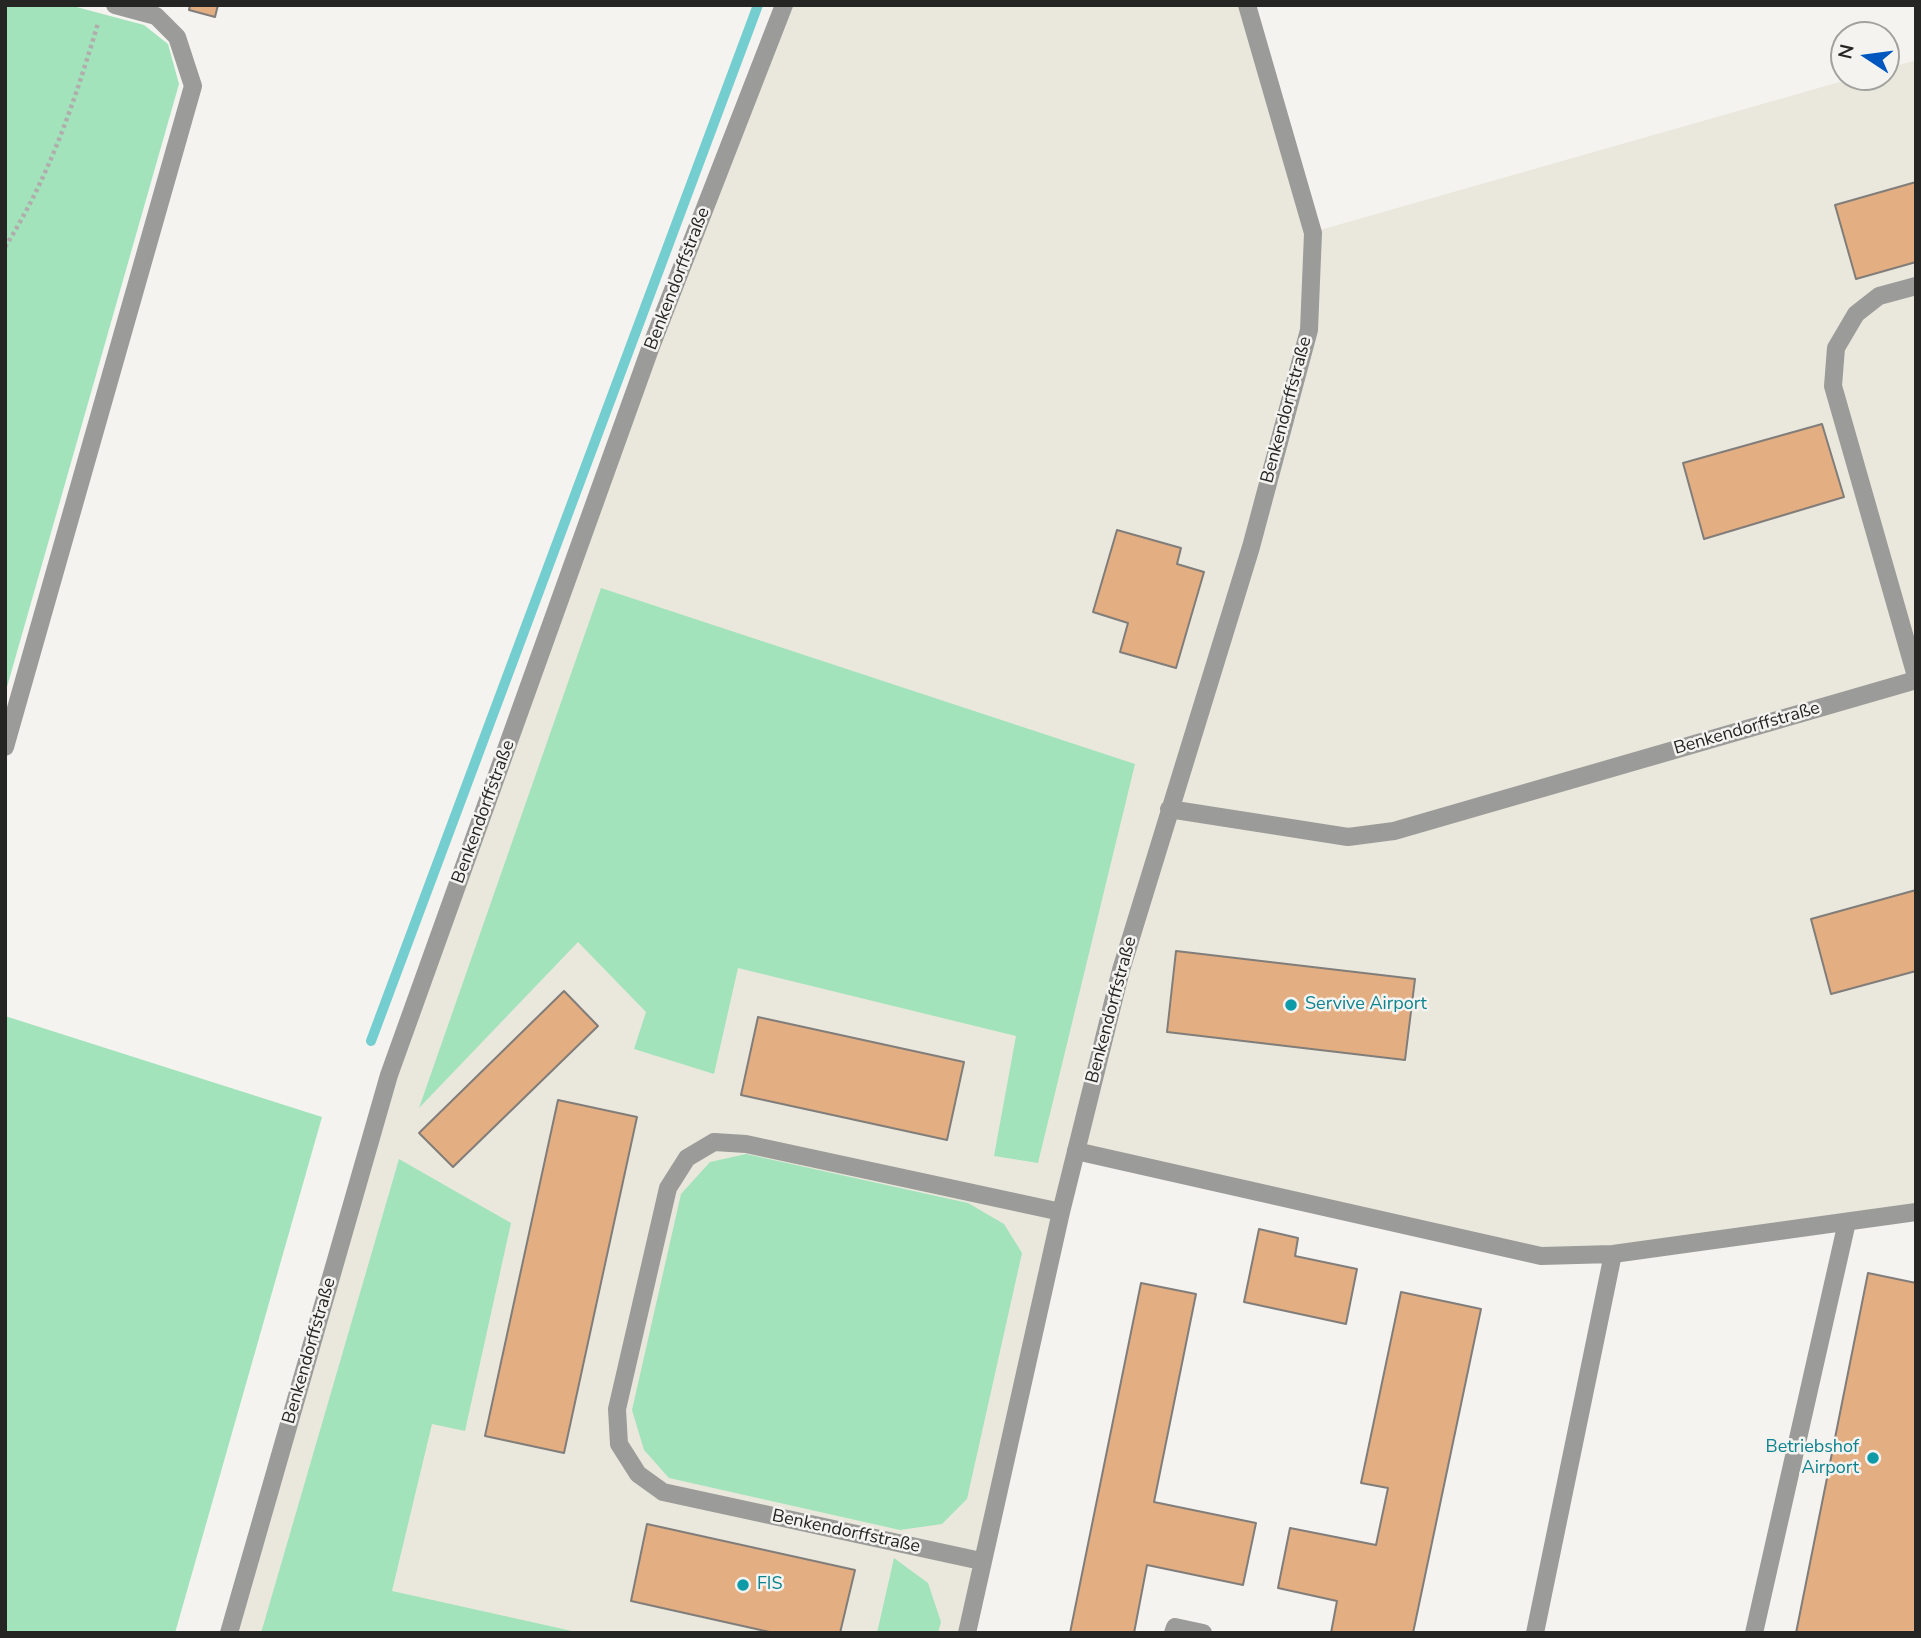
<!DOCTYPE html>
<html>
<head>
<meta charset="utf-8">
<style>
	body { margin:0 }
	#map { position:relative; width:1921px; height:1638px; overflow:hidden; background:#f4f3f0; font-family:"Nunito Sans",sans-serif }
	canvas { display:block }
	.frame { position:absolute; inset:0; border:7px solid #252523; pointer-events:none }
	.north { position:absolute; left:1830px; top:21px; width:70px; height:70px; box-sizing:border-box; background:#f4f3f0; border:2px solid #a1a19e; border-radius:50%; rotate:283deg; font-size:19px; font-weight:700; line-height:28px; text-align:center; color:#252523 }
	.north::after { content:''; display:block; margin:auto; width:24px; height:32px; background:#0056bf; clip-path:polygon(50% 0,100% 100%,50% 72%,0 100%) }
</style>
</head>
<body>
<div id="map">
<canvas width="1921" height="1638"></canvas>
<div class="frame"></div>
<div class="north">N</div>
</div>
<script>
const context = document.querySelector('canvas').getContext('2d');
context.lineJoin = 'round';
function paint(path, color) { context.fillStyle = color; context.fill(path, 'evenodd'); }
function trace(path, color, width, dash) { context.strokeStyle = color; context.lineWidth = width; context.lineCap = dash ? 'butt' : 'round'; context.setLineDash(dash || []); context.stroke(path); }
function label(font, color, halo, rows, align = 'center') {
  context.font = font + ' "Nunito Sans",sans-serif'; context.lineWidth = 5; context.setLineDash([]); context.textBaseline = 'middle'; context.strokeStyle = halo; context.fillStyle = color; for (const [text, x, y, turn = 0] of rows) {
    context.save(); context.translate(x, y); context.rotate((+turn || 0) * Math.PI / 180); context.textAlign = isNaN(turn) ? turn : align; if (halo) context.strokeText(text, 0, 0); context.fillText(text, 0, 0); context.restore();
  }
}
paint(new Path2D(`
	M784,5h463l66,227 544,-155h29v-8l30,-9v1152l-375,44 -465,-105 -109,482h-738l160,-558z`), '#eae8dc');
paint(new Path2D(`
	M5,5h64l75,20 24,19 11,40 -174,610z
	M601,588l534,176 -97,399 -44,-7 22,-120 -278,-68 -24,106 -80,-25 12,-37 -68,-70 -159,166z
	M5,1016l317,101 -147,516h-170z
	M746,1154l222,49 36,21 18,29 -55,246 -25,25 -42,6 -231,-52 -25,-28 -12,-40 49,-216 29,-32z
	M399,1159l112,64 -46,208 -33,-7 -40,167 189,42h-320z
	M894,1558l34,25 13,39 -3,11h-61z`), '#a3e3bb');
trace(new Path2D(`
	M371,1041l387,-1036`), '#74cecf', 10);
const building = new Path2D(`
	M190,5h28l-3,12 -26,-7z
	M1916,182v80l-60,17 -21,-74z
	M1822,424l22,73 -140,42 -21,-76z
	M1117,530l64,18 -4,16 27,8 -28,96 -56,-16 8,-29 -35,-11z
	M1916,890v81l-85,23 -20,-75z
	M1176,951l239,28 -10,81 -238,-28z
	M564,991l34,35 -145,141 -34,-34z
	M758,1017l206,45 -17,78 -206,-45z
	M558,1100l79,17 -73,336 -79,-17z
	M1259,1229l39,9 -3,18 62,13 -11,55 -102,-22z
	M1868,1273l48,10v350h-120z
	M1141,1283l55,11 -42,208 102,21 -13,62 -96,-20 -13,68h-64z
	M1401,1292l80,17 -68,324h-82l6,-32 -59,-13 12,-60 86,17 12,-57 -27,-5z
	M647,1524l208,46 -15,63h-66l-143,-32z`);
paint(building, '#e3ae81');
trace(building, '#807d7a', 2);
trace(new Path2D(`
	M5,247c44,-69 70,-146 93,-224`), '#afaeac', 4.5, [3.5, 3.5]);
trace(new Path2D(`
	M5,747l188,-661 -16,-49 -21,-21 -41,-11
	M1076,1151l465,105 72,-2 303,-42
	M229,1633l160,-558 261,-726 134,-344
	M1173,1633l2,-6 28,6
	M1535,1633l78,-379
	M1754,1633l93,-411`), '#9b9b99', 18);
trace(new Path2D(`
	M1916,286l-37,10 -23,18 -20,34 -3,38 83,290
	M1169,809l179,28 46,-6 522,-151
	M981,1561l-318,-69 -25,-18 -19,-30 -2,-35 51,-221 19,-30 27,-16 32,2 315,68
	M967,1633l94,-421 60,-242 130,-423 58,-217 4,-97 -66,-228`), '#9b9b99', 18);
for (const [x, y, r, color] of [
	[1291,1005,7,"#0f9aa8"],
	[1873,1458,7,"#0f9aa8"],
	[743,1585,7,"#0f9aa8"]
]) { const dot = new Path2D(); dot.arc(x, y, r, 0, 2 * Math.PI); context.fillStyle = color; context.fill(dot); trace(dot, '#f4f3f0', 2.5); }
label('18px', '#252523', '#f4f3f0', [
	["Benkendorffstraße",678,279,-69],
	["Benkendorffstraße",1287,410,-75],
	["Benkendorffstraße",1747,729,-16],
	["Benkendorffstraße",484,812,-70],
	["Benkendorffstraße",1112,1010,-75],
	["Benkendorffstraße",310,1351,-74],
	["Benkendorffstraße",846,1532,12]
]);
label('18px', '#0d838f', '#f4f3f0', [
	["Servive Airport",1305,1005],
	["Betriebshof",1859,1448,"right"],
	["Airport",1859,1469,"right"],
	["FIS",757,1585]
], 'left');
</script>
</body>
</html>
